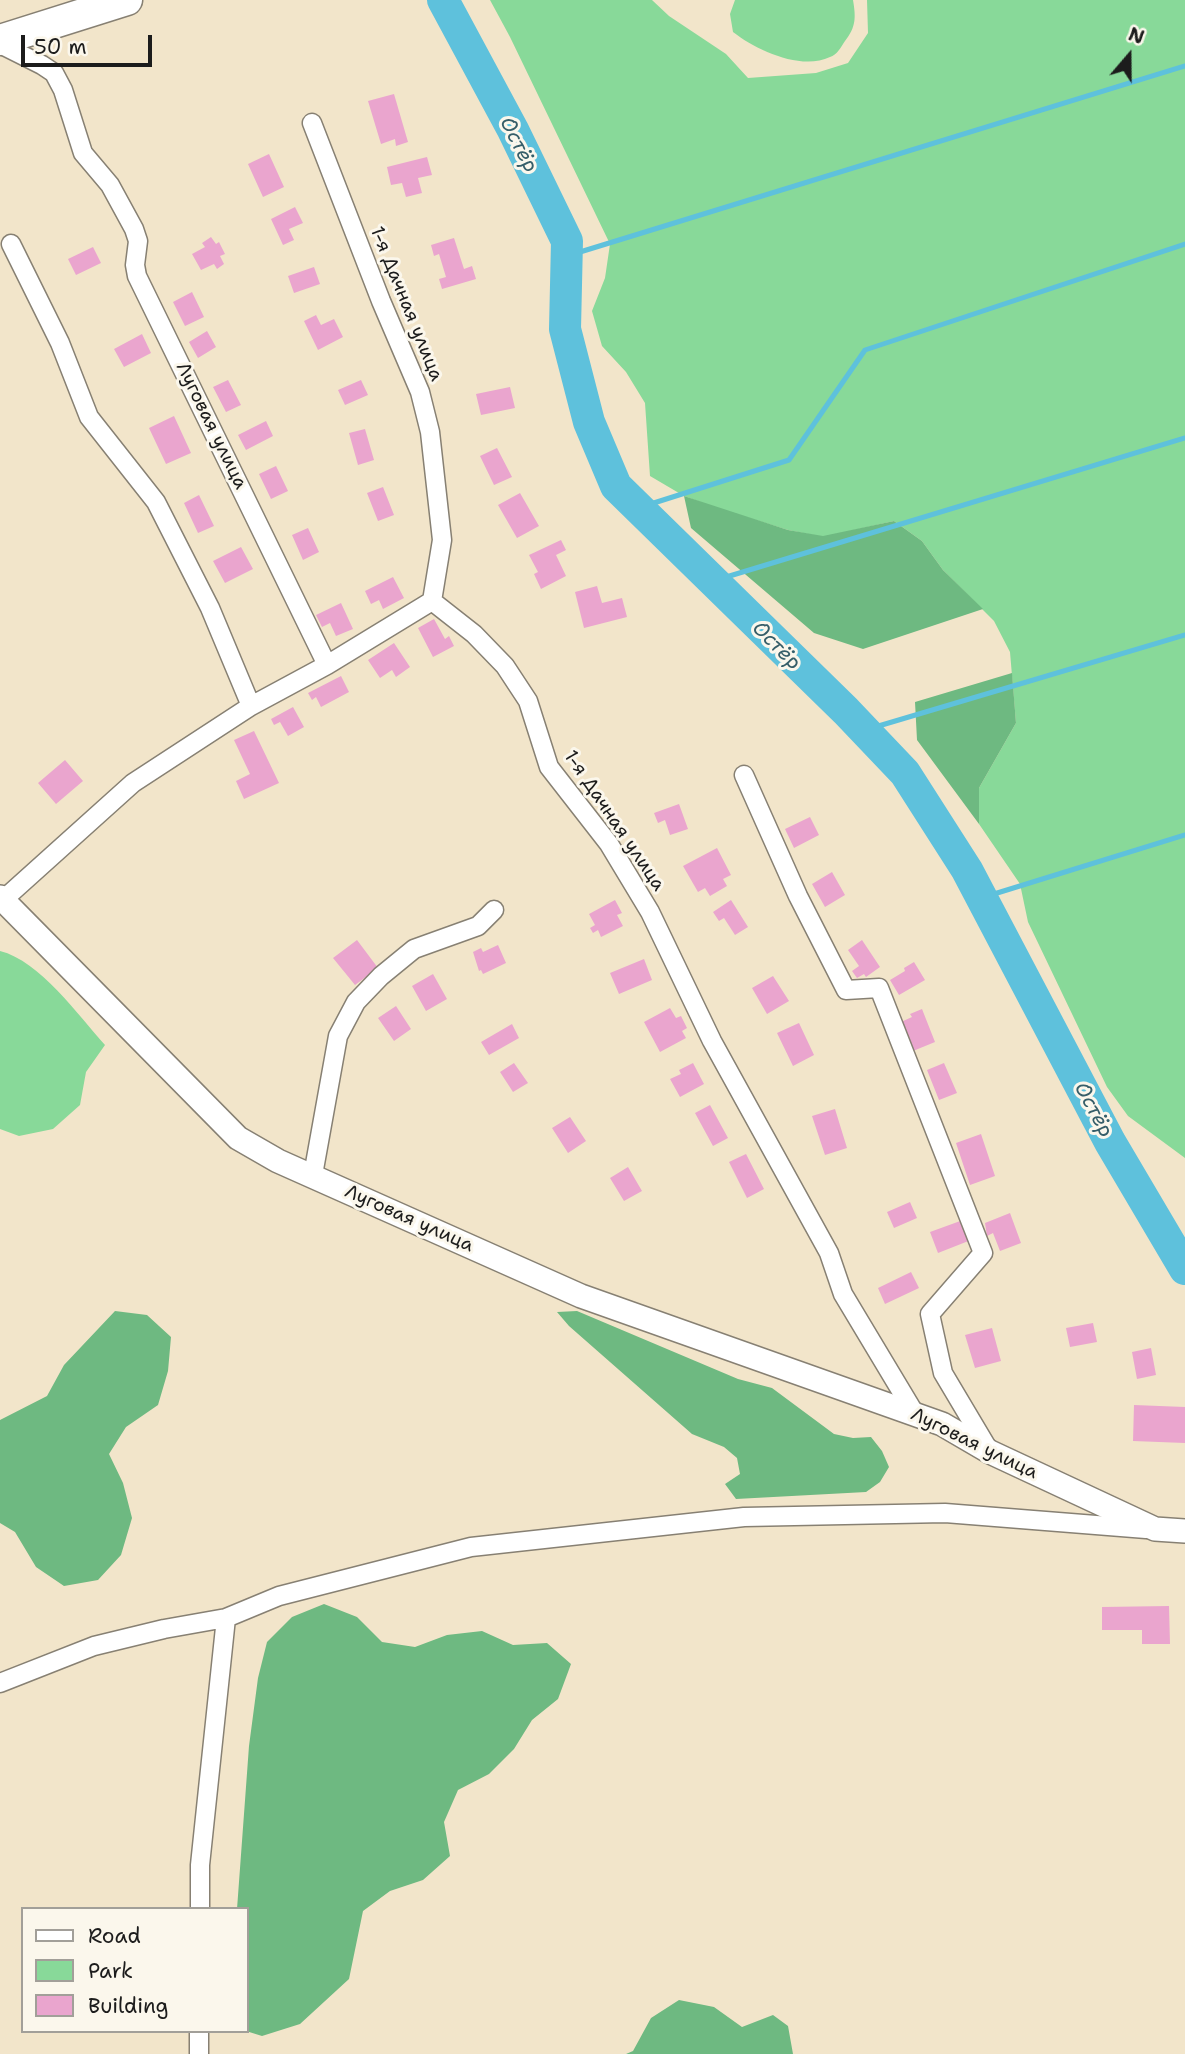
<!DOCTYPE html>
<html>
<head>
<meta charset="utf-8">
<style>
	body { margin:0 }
	#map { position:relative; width:1185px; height:2054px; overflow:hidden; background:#f2e5ca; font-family:"Shantell Sans",sans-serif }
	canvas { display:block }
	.legend { position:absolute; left:21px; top:1907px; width:228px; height:126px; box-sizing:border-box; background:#fbf7ec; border:2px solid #a29f99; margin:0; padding:9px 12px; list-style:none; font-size:21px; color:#1c1c1c }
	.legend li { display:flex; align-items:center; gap:14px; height:35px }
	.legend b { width:35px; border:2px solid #a29f99 }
	.north { position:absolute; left:1094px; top:21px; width:70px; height:70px; -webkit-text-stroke:5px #fbf7ec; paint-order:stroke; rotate:20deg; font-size:19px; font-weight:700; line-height:28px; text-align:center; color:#1c1c1c }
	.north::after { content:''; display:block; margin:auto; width:24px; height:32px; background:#1c1c1c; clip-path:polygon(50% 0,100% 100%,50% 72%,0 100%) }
	.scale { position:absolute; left:21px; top:35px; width:131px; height:32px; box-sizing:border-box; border:4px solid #1c1c1c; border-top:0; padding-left:9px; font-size:21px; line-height:24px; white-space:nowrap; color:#1c1c1c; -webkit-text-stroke:5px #fbf7ec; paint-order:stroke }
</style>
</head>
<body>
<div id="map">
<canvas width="1185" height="2054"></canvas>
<ul class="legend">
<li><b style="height:9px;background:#fff"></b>Road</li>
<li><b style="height:19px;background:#88d999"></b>Park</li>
<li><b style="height:19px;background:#eaa5ce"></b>Building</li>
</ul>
<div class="north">N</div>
<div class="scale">50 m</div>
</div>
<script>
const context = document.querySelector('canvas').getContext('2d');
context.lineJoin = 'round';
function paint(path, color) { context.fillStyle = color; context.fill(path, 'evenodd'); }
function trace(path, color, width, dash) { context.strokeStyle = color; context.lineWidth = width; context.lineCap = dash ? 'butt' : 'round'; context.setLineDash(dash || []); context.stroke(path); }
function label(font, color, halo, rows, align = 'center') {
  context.font = font + ' "Shantell Sans",sans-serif'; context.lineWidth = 6; context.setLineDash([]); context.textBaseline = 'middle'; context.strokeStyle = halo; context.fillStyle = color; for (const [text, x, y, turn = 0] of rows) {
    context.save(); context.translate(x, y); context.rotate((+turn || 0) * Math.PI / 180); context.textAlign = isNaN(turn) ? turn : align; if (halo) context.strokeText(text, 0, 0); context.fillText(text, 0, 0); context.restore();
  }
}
paint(new Path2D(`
	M490,0h162l17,16 57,38 22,24 68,-5 32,-10 20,-30 -1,-33h318v1158l-57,-42 -21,-29 -79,-165 -8,-38 -41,-60v-36l37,-65 -6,-71 -16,-31 -51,-51 -21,-29 -28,-20 -71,16 -35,-7 -71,-22 -33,-12 -34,-20 -5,-73 -19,-31 -24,-26 -10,-35 13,-33 5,-34 -100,-207z
	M735,0h118c3,18 3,27 -8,41 -4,6 -8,14 -15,16 -29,14 -74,-7 -97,-25l-3,-18z
	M0,951c40,10 78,64 105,94l-19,27 -6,33 -27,24 -34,7 -19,-7z`), '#88d999');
paint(new Path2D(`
	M684,496l104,34 35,6 71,-15 28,20 21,29 40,39 -120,40 -49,-16 -123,-105z
	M1012,673l4,50 -37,65v36l-62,-84 -2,-38z
	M115,1311l32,4 24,22 -3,34 -10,34 -32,22 -17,27 14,29 9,35 -11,37 -23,25 -34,6 -28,-19 -21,-35 -15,-9v-103l47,-24 17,-31z
	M577,1311l161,68 34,9 62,46 19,4 18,-1 11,14 7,16 -9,15 -14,10 -130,7 -11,-15 15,-10 -3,-16 -13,-11 -32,-13 -123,-108 -12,-14z
	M324,1604l33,13 25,25 33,5 32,-12 35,-4 31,14 34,-2 24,21 -13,35 -26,21 -18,29 -25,25 -31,16 -14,32 6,34 -27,24 -33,11 -27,20 -14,68 -49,45 -38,12 -16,-5 1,-122h-10l12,-163 9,-68 9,-36 25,-25z
	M679,2000l35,7 28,20 31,-12 15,11 5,28h-167l7,-3 18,-33z`), '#6eb981');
trace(new Path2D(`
	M567,256l618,-190
	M638,508l151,-48 76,-110 320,-106
	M713,581l472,-143
	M865,730l320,-95
	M981,898l204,-63`), '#5ec1dc', 5);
trace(new Path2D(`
	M443,0l70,130 54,111 -2,88 24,93 27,64 230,225 59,62 62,97 143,272 75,127`), '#5ec1dc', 32);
paint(new Path2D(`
	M394,94l14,48 -12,4 -1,-7 -14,5 -13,-43z
	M269,154l15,33 -21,10 -15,-33z
	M427,157l5,18 -14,3 4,15 -16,4 -4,-14 -11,2 -4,-18z
	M295,207l8,16 -14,6 5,11 -11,5 -12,-26z
	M211,237l5,7 3,-2 6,12 -5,2 4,8 -7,5 -3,-5 -13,6 -9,-16 13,-7 -3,-4z
	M454,238l10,31 8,-3 4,13 -34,10 -3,-10 7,-2 -7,-23 -5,2 -3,-11z
	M93,247l8,16 -25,12 -8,-16z
	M314,267l6,17 -26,9 -6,-17z
	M192,292l12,25 -19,9 -12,-24z
	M316,315l5,10 13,-6 9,18 -25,13 -14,-29z
	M207,331l9,16 -18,11 -9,-16z
	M142,334l9,19 -27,14 -10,-18z
	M228,380l13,25 -15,7 -13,-25z
	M361,380l7,15 -23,10 -7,-15z
	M510,387l5,21 -34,7 -5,-21z
	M174,416l17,37 -25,11 -17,-36z
	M266,421l7,15 -27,14 -8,-15z
	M365,429l9,31 -16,5 -9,-32z
	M497,448l15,29 -18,8 -14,-29z
	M276,466l12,25 -17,8 -12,-25z
	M383,487l11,28 -16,6 -11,-28z
	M520,493l19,33 -22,12 -19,-33z
	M199,495l15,31 -16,7 -14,-30z
	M308,528l11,24 -16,8 -11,-25z
	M561,540l5,10 -10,5 10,21 -25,13 -7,-15 4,-2 -9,-17z
	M241,547l12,22 -28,14 -12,-22z
	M393,577l11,21 -21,11 -4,-9 -8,4 -6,-13z
	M597,586l5,17 20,-5 5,19 -43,11 -9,-36z
	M341,603l12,26 -17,7 -6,-13 -8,4 -6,-12z
	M434,619l11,20 4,-3 5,10 -21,11 -15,-29z
	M394,643l16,24 -14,10 -4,-7 -12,8 -12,-18z
	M341,676l8,16 -28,15 -5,-10 -4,3 -4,-7z
	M293,707l11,20 -16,9 -8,-14 -6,3 -3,-6z
	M254,731l25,52 -35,16 -8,-18 14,-7 -16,-34z
	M65,760l18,21 -27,23 -18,-21z
	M679,804l9,25 -18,6 -5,-15 -7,3 -4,-10z
	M810,817l9,18 -25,13 -9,-19z
	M717,848l14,27 -8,4 4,7 -17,10 -5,-8 -7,4 -15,-26z
	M832,872l13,23 -20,12 -13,-23z
	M615,900l7,13 -5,2 6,11 -22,11 -3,-7 -5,3 -3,-5 5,-3 -6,-11z
	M731,900l17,27 -13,8 -11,-17 -5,3 -6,-9z
	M357,940l21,28 -23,17 -22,-27z
	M862,940l18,27 -14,10 -2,-3 -7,4 -5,-7 7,-5 -11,-16z
	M498,945l8,18 -23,11 -2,-4 -2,1 -6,-19 8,-4 2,4z
	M644,959l8,21 -33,14 -9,-21z
	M914,962l11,18 -26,15 -9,-15 15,-9 -1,-3z
	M433,974l14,25 -21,12 -14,-25z
	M773,976l16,25 -22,13 -15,-26z
	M396,1006l15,23 -17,12 -16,-23z
	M670,1008l6,10 5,-2 6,12 -5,3 4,7 -26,14 -16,-30z
	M922,1009l13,33 -22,9 -12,-29 11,-5 -2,-3z
	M799,1023l15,32 -21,11 -16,-33z
	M512,1024l7,14 -30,17 -8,-13z
	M514,1063l14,20 -15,9 -13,-20z
	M693,1063l11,21 -24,13 -10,-18 11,-5 -2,-4z
	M944,1063l13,30 -18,7 -12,-30z
	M710,1105l18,33 -15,8 -18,-33z
	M835,1109l12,39 -22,7 -13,-39z
	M570,1117l16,24 -18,12 -16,-25z
	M981,1134l14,42 -25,9 -14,-42z
	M746,1154l18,35 -17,9 -18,-36z
	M628,1167l14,24 -18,10 -14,-23z
	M910,1202l7,16 -23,10 -7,-16z
	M1010,1213l11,30 -21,8 -7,-18 -6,3 -2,-13z
	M963,1220l8,20 -33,13 -8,-21z
	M911,1272l8,16 -34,16 -7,-16z
	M1093,1323l4,19 -27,5 -4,-19z
	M992,1328l9,33 -26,7 -10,-33z
	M1151,1348l5,27 -19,4 -5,-27z
	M1134,1405l51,2v36l-52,-2z
	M1169,1606l1,38h-28v-14h-40v-23z`), '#eaa5ce');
const minor = new Path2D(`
	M0,44l42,21 12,8 9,17 20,63 27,32 24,44 4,12 -3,24 2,11 190,389
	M312,123l69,178 39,91 10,40 12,108 -10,61
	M11,244l49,99 29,74 67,85 54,106 41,98
	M432,601l42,33 31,32 23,35 21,66 60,77 41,68 62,129 117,212 14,41 72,120
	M744,775l54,121 48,94 33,-2 104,265 -53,61 13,59 47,79
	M3,900l130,-117 118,-77 76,-41 105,-64
	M313,1175l25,-139 18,-34 25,-26 33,-27 64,-23 16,-16
	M0,1683l94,-37 70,-17 62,-11 53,-22 192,-49 273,-30 201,-4 201,16
	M200,1909v-44l26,-247
	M199,2054v-23`);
const tertiary = new Path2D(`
	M0,897l238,241 40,23 303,135 361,128 48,28 165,77 30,2`);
const trunk = new Path2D(`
	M0,40l127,-40`);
trace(minor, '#878073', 21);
trace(tertiary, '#878073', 26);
trace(trunk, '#878073', 33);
trace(minor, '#fff', 18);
trace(tertiary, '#fff', 23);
trace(trunk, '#fff', 30);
label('19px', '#1c1c1c', '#fbf7ec', [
	["1-я Дачная улица",406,304,68],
	["Луговая улица",211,426,64],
	["1-я Дачная улица",614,821,56],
	["Луговая улица",409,1219,24],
	["Луговая улица",974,1444,26]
]);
label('italic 21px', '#365e69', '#fbf7ec', [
	["Остёр",518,145,63],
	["Остёр",776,646,45],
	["Остёр",1093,1110,62]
]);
</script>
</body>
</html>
